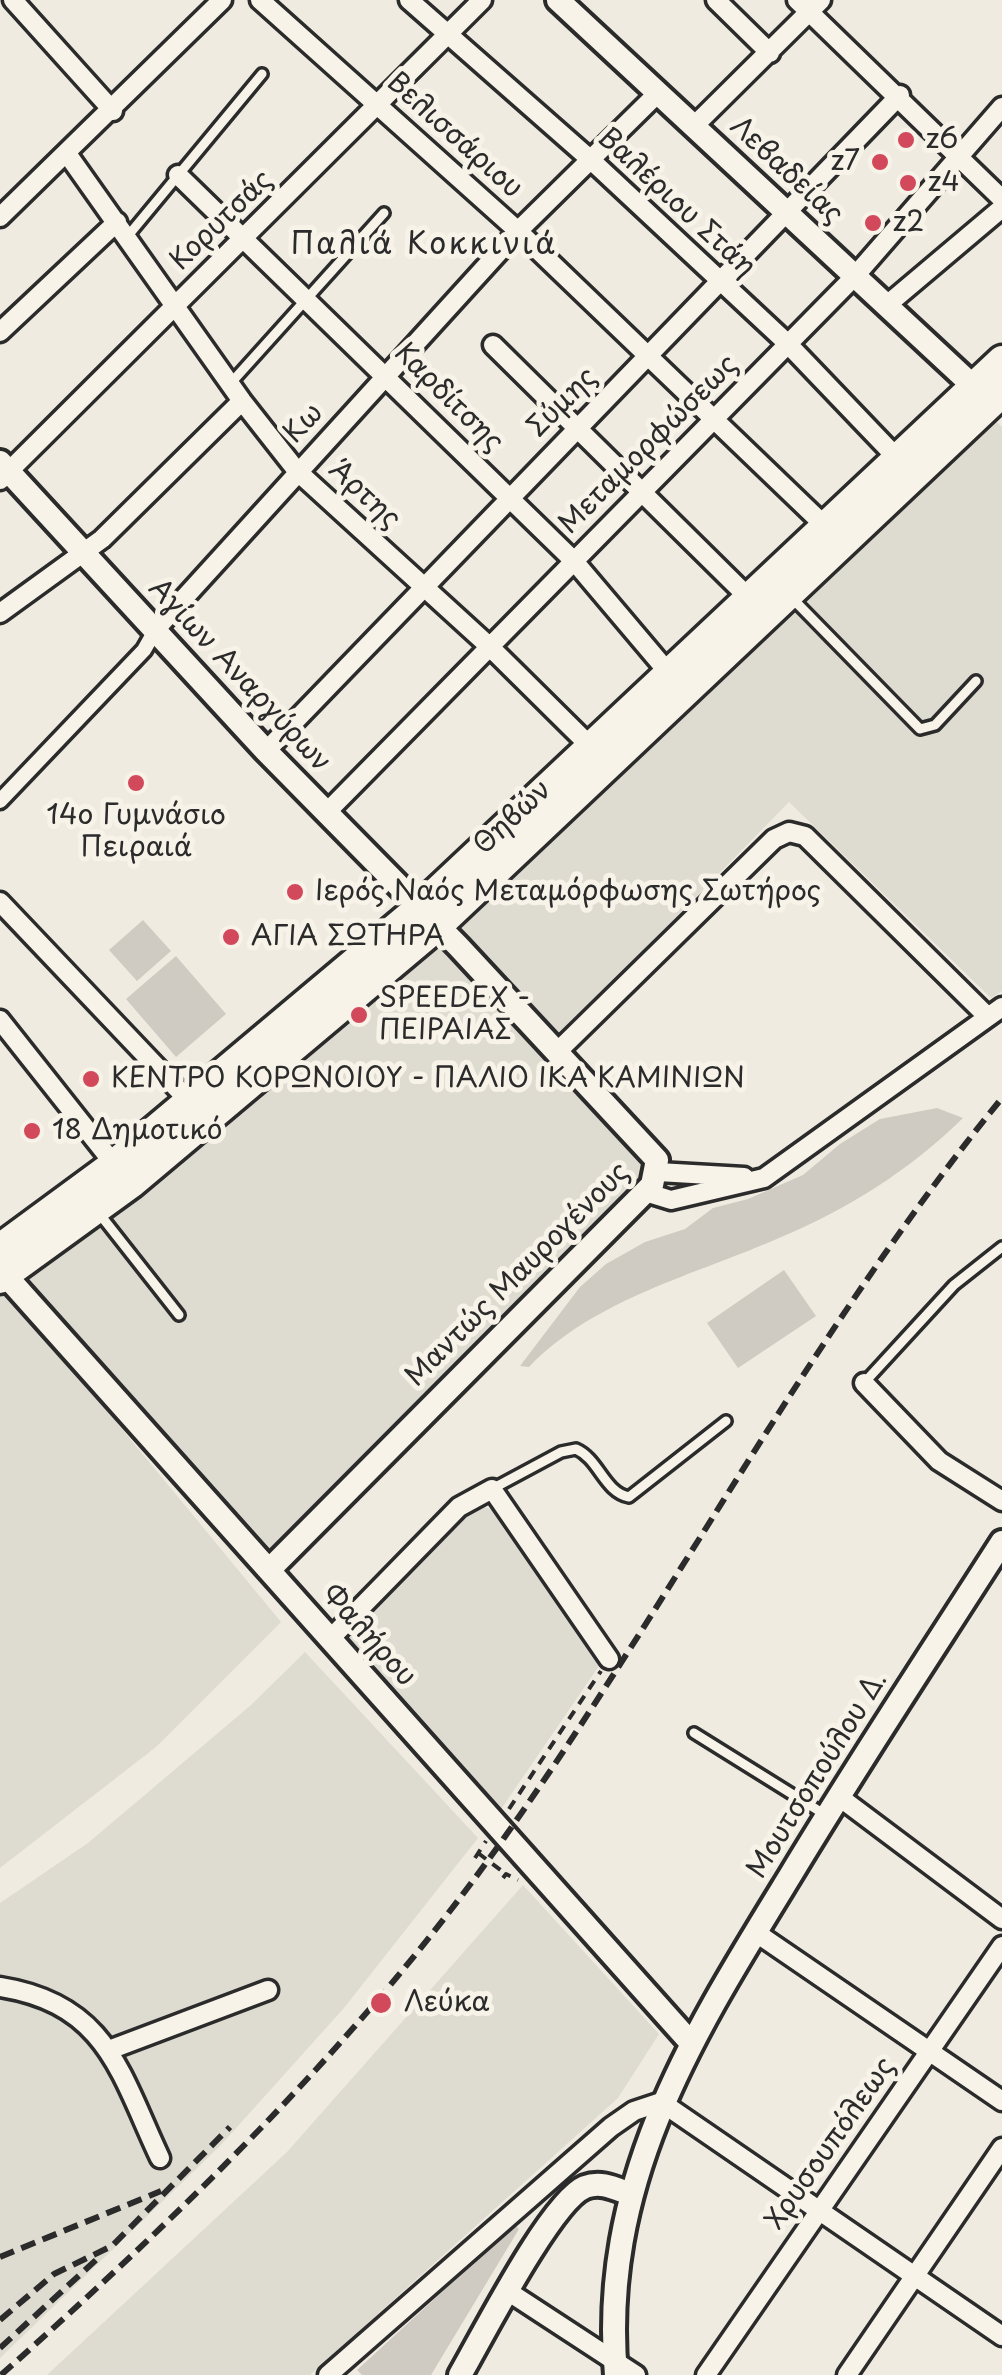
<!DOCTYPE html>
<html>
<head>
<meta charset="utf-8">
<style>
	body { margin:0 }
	canvas { display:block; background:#efebe0 }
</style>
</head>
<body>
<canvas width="1002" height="2375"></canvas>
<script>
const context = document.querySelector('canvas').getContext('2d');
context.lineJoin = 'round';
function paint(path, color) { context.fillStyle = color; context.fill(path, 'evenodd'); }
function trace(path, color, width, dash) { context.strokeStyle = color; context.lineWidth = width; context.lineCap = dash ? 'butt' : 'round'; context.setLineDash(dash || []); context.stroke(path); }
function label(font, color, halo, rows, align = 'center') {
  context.font = font + ' "Playpen Sans",sans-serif'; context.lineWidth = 10; context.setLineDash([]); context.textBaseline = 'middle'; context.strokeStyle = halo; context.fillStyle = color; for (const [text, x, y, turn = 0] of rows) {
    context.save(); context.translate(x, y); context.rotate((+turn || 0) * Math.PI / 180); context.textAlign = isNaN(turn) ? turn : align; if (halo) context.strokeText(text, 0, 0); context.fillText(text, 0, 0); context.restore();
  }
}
paint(new Path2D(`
	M995,420l7,7v564l-11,7 -202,-196 -231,236 -105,-109z
	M438,938l211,222 -3,17 -384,383 -244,-284 130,-88z
	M5,1287l276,335 -125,125 -156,121v-578z
	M477,1505l20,6 104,152 -104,152 -160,-175 132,-132z
	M305,1652l173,186 -134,170 -124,138 -220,212v-455l88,-60 163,-138z
	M523,1885l136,149 -41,64 -308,277h-263l240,-223z`), '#dedbd1');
paint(new Path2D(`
	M143,920l28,31 -34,30 -28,-31z
	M176,956l50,58 -50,43 -50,-58z
	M937,1108l26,10c-54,53 -115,91 -184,120 -84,37 -185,61 -250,129l-9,-1 60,-79 26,-23 39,-22 40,-13 28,-21 35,-9 55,-24 37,-31 40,-25z
	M784,1270l32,46 -78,52 -31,-45z
	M515,2225l4,4 -88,146h-69l-5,-5z`), '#cfcbc2');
const service = new Path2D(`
	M127,237l135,-163
	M230,384l154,-171
	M790,596l130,133 15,-4 41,-44
	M98,1212l81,103
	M864,1383l90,-98 48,-38
	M492,1489l69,-37 15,-3c23,10 28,43 53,48l97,-76
	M694,1733l130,81`);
const pedestrian = new Path2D(`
	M0,801l144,-151 12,-21`);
const minor = new Path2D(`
	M13,0l100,111
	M260,0l258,231 306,294
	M409,0l182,160 196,183 109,114
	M716,0l54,53
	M797,0l205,199
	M694,126l127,-126
	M68,155l174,246 55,70 193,176 100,99
	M178,175l396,386 93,110
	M0,217l222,-217
	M887,305l115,-97
	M0,332l117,-110
	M493,345l255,252
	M0,480l482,-480
	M0,613l102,-74 140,-138
	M156,629l362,-398 140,-138
	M266,751l634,-656
	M326,813l529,-537 147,-169
	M0,902l190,200
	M0,1020l114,144
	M558,1051l216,-212 15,-7 16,4 183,181
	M658,1172l86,5
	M645,1192l26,8 93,-22 238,-171
	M864,1383l75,78 63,40
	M330,1639l129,-132 33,-18 117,170
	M838,1796l164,123
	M755,1932l247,169
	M0,1987c107,17 120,86 160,171
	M109,2050l159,-60
	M509,2292l127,83
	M328,2375l283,-248 23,-16 27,-9 341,234
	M706,2375l296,-429
	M847,2375l155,-227`);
const tertiary = new Path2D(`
	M558,0l414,385
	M0,462l266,289 192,195 199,214 -5,25 -383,385
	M0,1269l691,774
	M460,2375c22,-38 91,-174 125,-188 16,-6 29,1 45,7
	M616,2375c-17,-194 77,-341 174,-499 68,-113 141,-223 212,-334`);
const secondary = new Path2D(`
	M0,1248l114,-84 306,-257 582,-547
	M0,1279l131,-95 307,-258 564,-533`);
trace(service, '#2b2b2b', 16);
trace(pedestrian, '#2b2b2b', 21);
trace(minor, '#2b2b2b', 25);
trace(tertiary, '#2b2b2b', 30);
trace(secondary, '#2b2b2b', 35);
trace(new Path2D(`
	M509,1809l92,-138
	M478,1853l28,21
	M475,1858l11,-17
	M503,1878l3,-4 12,6`), '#2b2b2b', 4, [10, 8]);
trace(service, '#f7f3e8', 9);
trace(pedestrian, '#f7f3e8', 14);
trace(minor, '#f7f3e8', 18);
trace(tertiary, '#f7f3e8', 22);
trace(secondary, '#f7f3e8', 28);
trace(new Path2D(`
	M0,2257l161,-66
	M0,2320l54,-46 58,-28 118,-119
	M0,2348l96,-88
	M1,2375c183,-163 361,-336 503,-537 171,-242 310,-510 498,-740`), '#2b2b2b', 6, [15, 8]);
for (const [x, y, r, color] of [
	[906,140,10,"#d1495b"],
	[880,162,10,"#d1495b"],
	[908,183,10,"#d1495b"],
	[873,223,10,"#d1495b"],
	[136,783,10,"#d1495b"],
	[295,892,10,"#d1495b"],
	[231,937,10,"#d1495b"],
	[359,1015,10,"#d1495b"],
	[91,1079,10,"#d1495b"],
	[32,1131,10,"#d1495b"],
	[381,2003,12,"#d1495b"]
]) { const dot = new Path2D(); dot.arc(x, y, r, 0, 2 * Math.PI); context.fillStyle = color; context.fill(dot); trace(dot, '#f7f3e8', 4); }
label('28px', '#2b2b2b', '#f7f3e8', [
	["Βελισσάριου",454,136,42],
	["Λεβαδείας",786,171,43],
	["Βαλέριου Στάη",676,203,43],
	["Κορυτσάς",222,221,-44],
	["Καρδίτσης",448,398,45],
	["Σύμης",563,403,-45],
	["Κω",304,424,-47],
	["Μεταμορφώσεως",649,445,-45],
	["Άρτης",364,495,43],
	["Αγίων Αναργύρων",239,676,47],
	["Θηβών",513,818,-43],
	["Μαντώς Μαυρογένους",518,1275,-45],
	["Φαλήρου",368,1636,48],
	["Μουτσοπούλου Δ.",818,1775,-58],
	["Χρυσουπόλεως",831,2144,-55]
]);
label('28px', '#2b2b2b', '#f7f3e8', [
	["z6",926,140],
	["z7",860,162,"right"],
	["z4",928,183],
	["z2",893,223],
	["14ο Γυμνάσιο",136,816,"center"],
	["Πειραιά",136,848,"center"],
	["Ιερός Ναός Μεταμόρφωσης Σωτήρος",315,892],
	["ΑΓΙΑ ΣΩΤΗΡΑ",251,937],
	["SPEEDEX -",379,999],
	["ΠΕΙΡΑΙΑΣ",379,1031],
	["ΚΕΝΤΡΟ ΚΟΡΩΝΟΙΟΥ - ΠΑΛΙΟ ΙΚΑ ΚΑΜΙΝΙΩΝ",111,1079],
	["18 Δημοτικό",52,1131],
	["Λεύκα",404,2003]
], 'left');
context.letterSpacing = '2.5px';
label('30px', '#2b2b2b', '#f7f3e8', [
	["Παλιά Κοκκινιά",424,246]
]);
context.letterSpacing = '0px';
</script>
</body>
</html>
